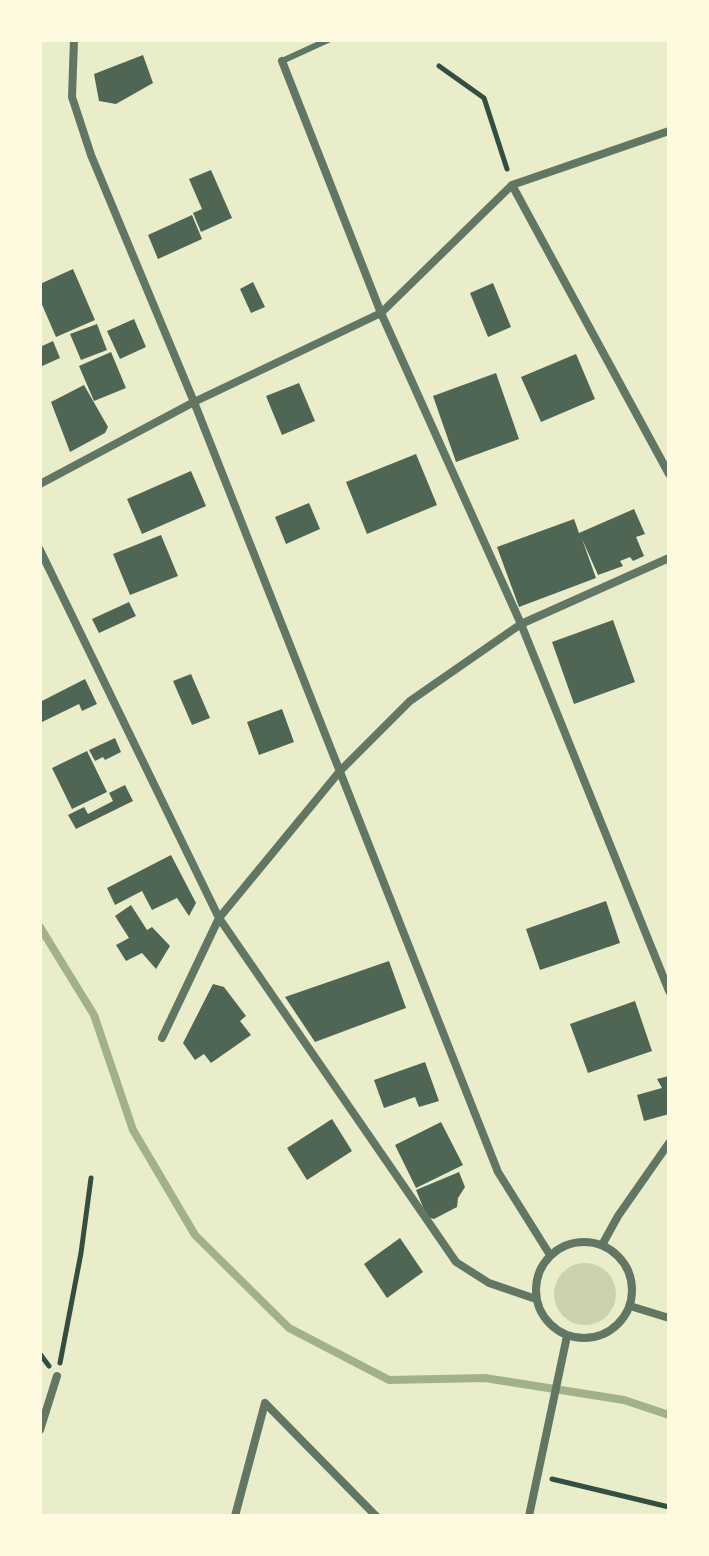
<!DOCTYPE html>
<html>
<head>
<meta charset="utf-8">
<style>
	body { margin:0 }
	#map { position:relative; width:709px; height:1556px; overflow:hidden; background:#e9edc9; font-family:Literata,serif }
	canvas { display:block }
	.frame { position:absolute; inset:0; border:42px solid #fefae0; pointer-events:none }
</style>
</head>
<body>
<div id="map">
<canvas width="709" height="1556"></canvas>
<div class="frame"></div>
</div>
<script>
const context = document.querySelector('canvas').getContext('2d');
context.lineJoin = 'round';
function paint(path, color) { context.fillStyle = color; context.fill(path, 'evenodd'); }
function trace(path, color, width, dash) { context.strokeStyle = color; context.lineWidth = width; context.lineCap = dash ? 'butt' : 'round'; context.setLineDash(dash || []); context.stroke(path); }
paint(new Path2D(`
	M554 1294a31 31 0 1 1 62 0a31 31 0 1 1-62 0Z`), '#cad2ad');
trace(new Path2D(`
	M40,927l54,88 39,115 62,105 94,93 100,52 96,-2 139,22 45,15`), '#a3b18a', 8);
paint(new Path2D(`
	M143,55l10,28 -37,21 -17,-3 -5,-27z
	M211,170l21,48 -31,14 -8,-19 9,-4 -13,-30z
	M192,215l10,24 -44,20 -10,-24z
	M73,269l22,51 -39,17 -16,-37v-16z
	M253,282l12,25 -14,6 -11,-24z
	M493,283l18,44 -23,10 -18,-44z
	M134,319l12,28 -26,12 -13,-28z
	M97,324l10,26 -26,10 -11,-26z
	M53,341l7,17 -20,9v-20z
	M111,352l15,36 -32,13 -15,-35z
	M576,354l19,45 -54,23 -20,-45z
	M496,373l23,66 -63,23 -23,-66z
	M299,383l16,38 -33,14 -16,-39z
	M84,385l24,42 -3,6 -35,19 -19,-50z
	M416,454l21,51 -70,29 -21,-52z
	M191,471l15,35 -64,28 -15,-35z
	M309,503l11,26 -34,15 -11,-27z
	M634,509l11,25 -9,3 8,19 -11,5 -3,-4 -10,4 3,5 -25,9 -16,-36 14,39 -77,29 -22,-60 77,-28 5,14z
	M161,535l17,41 -48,19 -17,-41z
	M129,602l7,14 -37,17 -7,-14z
	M613,620l22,62 -61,22 -22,-62z
	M191,674l19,44 -18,7 -19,-44z
	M85,679l12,25 -15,7 -3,-7 -39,19v-21z
	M282,709l12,33 -35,13 -12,-33z
	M115,738l6,14 -16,8 -2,-3 -8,4 -6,-11z
	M87,751l20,41 -35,17 -20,-41z
	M125,785l8,16 -57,28 -8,-14 16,-8 4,7 25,-13 -4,-8z
	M171,855l25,48 -7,13 -12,-18 -25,12 -10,-19 -27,14 -8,-17z
	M606,901l14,42 -80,27 -14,-41z
	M131,905l16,25 5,-3 18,19 -14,23 -14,-16 -16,8 -10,-16 13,-7 -14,-22z
	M389,961l17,47 -91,34 -30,-45z
	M213,984l11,3 22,29 -6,5 11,14 -40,28 -7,-9 -9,6 -12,-17z
	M635,1001l17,50 -64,22 -18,-49z
	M425,1062l14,39 -20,6 -4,-10 -31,11 -10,-28z
	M669,1076v38l-25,7 -7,-26 25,-7 -5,-9z
	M332,1119l20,32 -45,29 -20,-32z
	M441,1122l22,43 -47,23 -21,-43z
	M459,1172l6,15 -7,11 -1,9 -23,12 -7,-2 -11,-27z
	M400,1238l23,34 -36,26 -23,-34z`), '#4f6655');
trace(new Path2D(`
	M439,66l45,32 23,71
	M40,1354l9,12
	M60,1363l21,-110 10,-75
	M552,1479l117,28`), '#344e41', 5);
trace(new Path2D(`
	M282,61l46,-21`), '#617663', 6);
trace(new Path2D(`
	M74,40l-2,57 19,58 103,247 304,770 52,83
	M282,61l99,252 140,311 148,367
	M512,185l157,289
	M40,484l154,-82 187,-89 131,-128 157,-54
	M40,550l179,368 237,344 33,21 47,16
	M162,1038l57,-120 121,-147 70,-70 111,-77 148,-66
	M536 1290a48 48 0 1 1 96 0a48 48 0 1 1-96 0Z
	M602,1245l16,-29 51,-73
	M630,1306l39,12
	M265,1403l111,113
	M40,1430l17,-54
	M235,1516l30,-113
	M529,1516l38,-180`), '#617663', 8);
</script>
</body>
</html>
